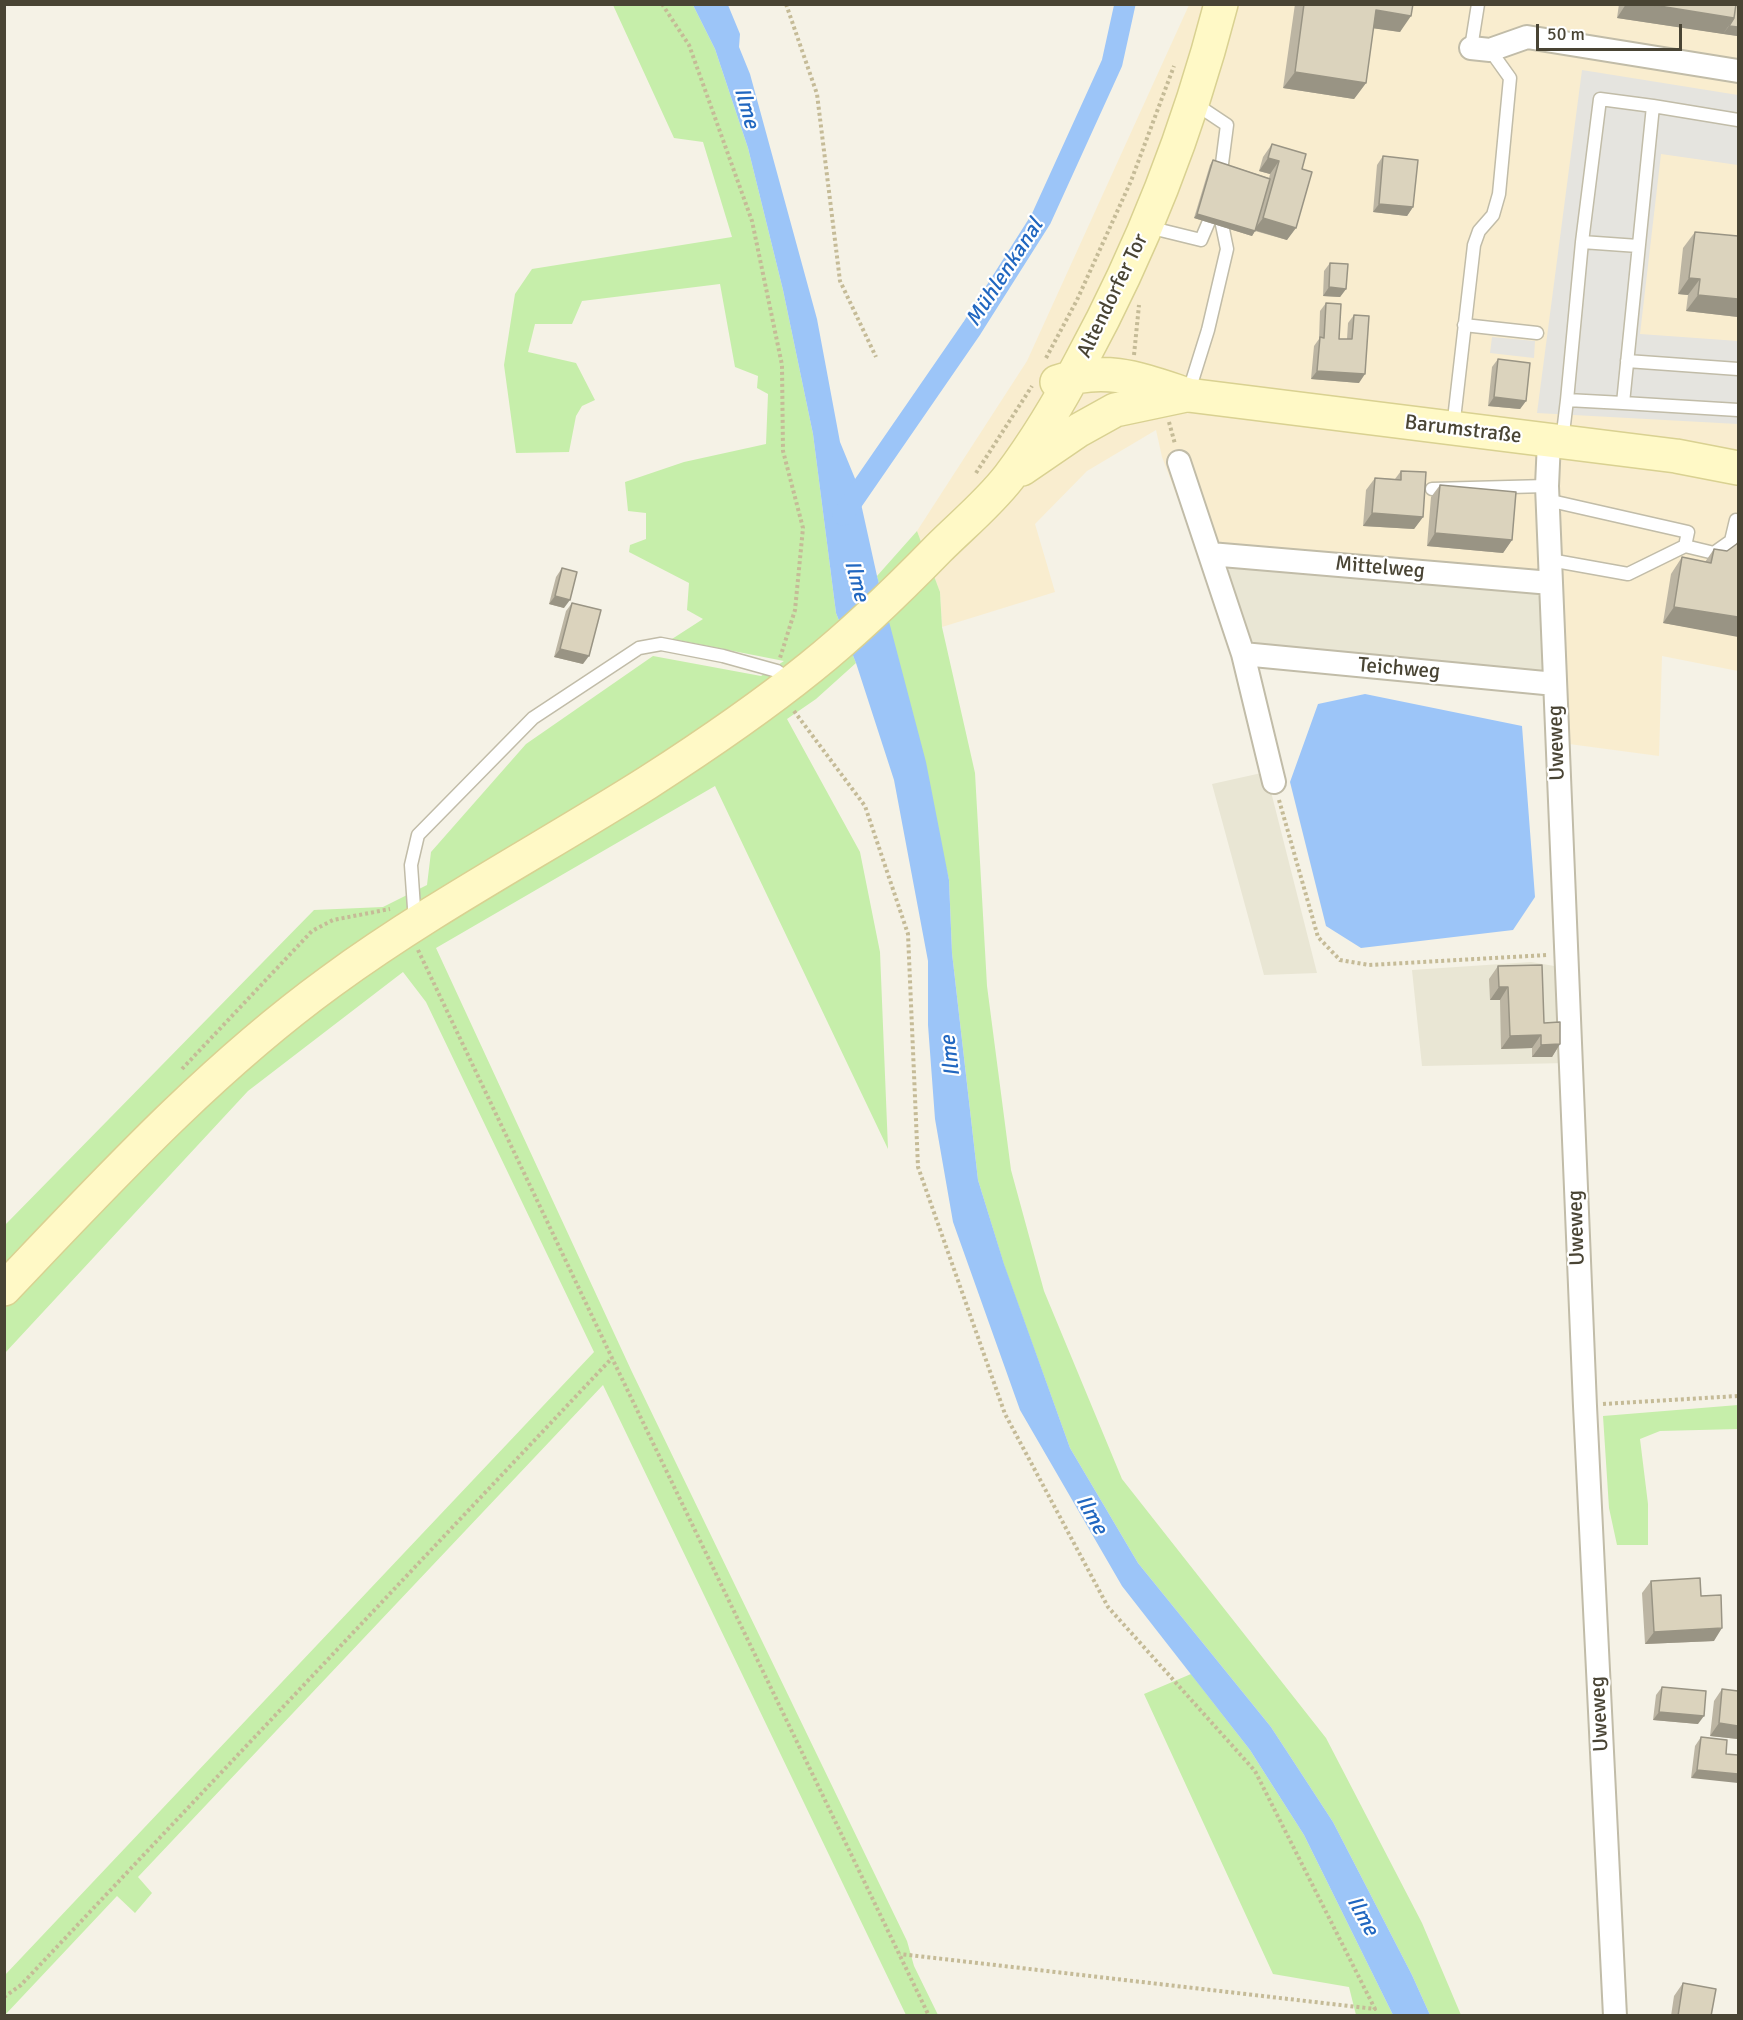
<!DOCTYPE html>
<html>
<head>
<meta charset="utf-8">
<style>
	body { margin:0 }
	#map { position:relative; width:1743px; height:2020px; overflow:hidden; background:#f5f2e6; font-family:Signika,sans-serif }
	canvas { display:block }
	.frame { position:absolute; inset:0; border:6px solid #494434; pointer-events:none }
	.scale { position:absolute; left:1536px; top:24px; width:146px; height:27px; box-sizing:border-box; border:3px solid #494434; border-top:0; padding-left:8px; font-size:18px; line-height:21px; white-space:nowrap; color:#494434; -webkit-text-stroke:4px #fff; paint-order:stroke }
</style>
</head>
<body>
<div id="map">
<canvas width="1743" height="2020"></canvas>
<div class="frame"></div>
<div class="scale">50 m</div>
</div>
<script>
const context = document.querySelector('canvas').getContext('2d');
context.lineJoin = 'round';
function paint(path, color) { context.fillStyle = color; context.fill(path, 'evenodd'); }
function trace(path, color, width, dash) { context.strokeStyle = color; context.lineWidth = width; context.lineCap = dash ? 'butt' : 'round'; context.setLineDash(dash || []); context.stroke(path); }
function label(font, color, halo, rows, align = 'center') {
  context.font = font + ' Signika,sans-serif'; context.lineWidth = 4.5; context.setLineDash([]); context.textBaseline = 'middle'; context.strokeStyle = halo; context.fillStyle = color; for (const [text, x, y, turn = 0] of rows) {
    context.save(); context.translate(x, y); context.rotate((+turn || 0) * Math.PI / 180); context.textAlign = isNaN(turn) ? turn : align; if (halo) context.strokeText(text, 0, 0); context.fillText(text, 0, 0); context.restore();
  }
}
paint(new Path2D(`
	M1230,564l316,23 4,78 -14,9 -282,-28 -11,-10 -17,-53z
	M1266,772l51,201 -53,2 -52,-191z
	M1531,962l35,6 2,95 -146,3 -10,-96z`), '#e9e6d4');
paint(new Path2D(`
	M1189,5h549v666l-76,-15 -3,100 -90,-12 -9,-155 -362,-38 -36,-94 -6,-27 -69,41 -52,53 20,68 -113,35 -2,-35 -23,-61 110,-170z`), '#f9edcf');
paint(new Path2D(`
	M613,5h80l22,44 33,99 35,142 30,144 23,179 20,50 -40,36 -29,20 73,133 20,100 8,197 -173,-363 -279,162 196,424 275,569 7,25 24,49h-32l-303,-630 -465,492 14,16 -17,20 -18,-17 -112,119v-40l589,-623 -168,-350 -23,-30 -155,119 -243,262v-128l309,-315 69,-3 44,-22 4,-33 95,-108 127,-88 108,20 23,-15 -112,-22 31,-20 -16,-9 2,-27 -60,-31 1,-7 16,-6v-26l-18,-2 -3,-29 59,-20 82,-18 2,-50 -11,-6 1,-12 -23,-9 -15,-83 -138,17 -10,23h-37l-7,28 48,11 19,37 -13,6 -6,10 -7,36 -53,1 -12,-88 11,-71 17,-25 200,-32 -29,-95 -29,-4z
	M917,531l23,61 2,35 33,146 12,213 24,184 33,121 78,188 204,259 96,185 39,92h-31l-18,-40 -79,-153 -62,-95 -133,-164 -68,-115 -65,-180 -27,-88 -26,-227 -3,-73 -72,-304z
	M1738,1405v24l-78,2 -20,8 8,65v41h-31l-8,-37 -6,-92z
	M1191,1674l59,76 54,85 89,180h-37l-7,-28 -76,-13 -129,-280z`), '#c6eeaa');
paint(new Path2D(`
	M1582,70l156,25v70l-77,-11 -21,180 98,7v83l-201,-11z
	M1492,337l43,4 -1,17 -44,-5z`), '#e5e4df');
paint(new Path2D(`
	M693,5h35l12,29 -1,13 11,27 67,245 23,123 16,39 21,95 49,186 23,118 3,73 26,227 26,84 66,184 68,115 133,164 62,95 79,153 18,40h-37l-89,-180 -54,-85 -128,-164 -102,-176 -67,-188 -18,-103 -7,-94v-64l-34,-181 -38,-117 -20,-50 -23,-179 -30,-144 -35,-142 -33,-99z
	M1365,694l157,32 13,171 -22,33 -152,18 -35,-22 -36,-144 28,-78z`), '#9cc5f8');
trace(new Path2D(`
	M843,515l129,-187 69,-109 71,-156 13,-59`), '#9cc5f8', 21);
const service = new Path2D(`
	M1471,48l7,-44
	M1194,103l33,22 -7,54
	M1148,227l53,13 14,-33
	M1582,242l56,4
	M1464,325l73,8
	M1627,361l111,8
	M1188,394l20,-64 19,-81 -8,-39
	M1567,400l15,-158 18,-143 53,7
	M1623,403l115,7
	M1453,428l21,-183 5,-14 14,-16 6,-21 11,-116 -20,-28
	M1562,441l5,-41 56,3 30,-297 85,14
	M1432,489l115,-3
	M1547,500l141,32 -3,14 -57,28 -78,-14
	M1685,546l29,7 17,-12 5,-21
	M415,922l-4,-57 7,-30 115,-117 106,-70 22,-4 62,12 54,15 14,10`);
const minor = new Path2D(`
	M1471,48l19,2 37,-13 211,34
	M1549,441l-2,45 38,920 30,610
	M1179,462l64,192 31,128
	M1210,554l341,29
	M1243,654l312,30`);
const secondary = new Path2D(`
	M1057,382c49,-17 85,-2 131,13l488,61 62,12
	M1022,469l57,-39 36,-20 71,-15
	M4,1289c103,-108 205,-219 326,-307 101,-74 211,-132 317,-199 56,-36 112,-74 164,-116 45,-36 87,-77 127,-118 24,-24 50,-45 71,-72 27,-36 51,-76 72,-116 61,-112 108,-233 140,-357`);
trace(service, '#c1bca8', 15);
trace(minor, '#c1bca8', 26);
trace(secondary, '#d9d191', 36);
trace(new Path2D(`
	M662,4l27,41 63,176 30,144 1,86 20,77 -8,82 -15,48
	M786,4l31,90 23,187 36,76
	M1134,355l5,-50
	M1046,358l31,-58 54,-119 43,-115
	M1169,422l6,22
	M976,473l56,-87
	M794,711l71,95 43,128 10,233 87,247 103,193 147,164 120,238 -475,-55
	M1279,800l39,137 22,23 29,5 178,-10
	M418,950l194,408 317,658
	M182,1069l130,-138 21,-11 57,-11
	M1603,1404l135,-8
	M4,1997l17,-12 591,-627`), '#c5bb97', 4, [3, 3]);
trace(service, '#fff', 12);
trace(minor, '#fff', 22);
trace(secondary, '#fff9c6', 33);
paint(new Path2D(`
	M1295,4h118l-13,28 -27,-4 -7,55 -12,16 -71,-11z
	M1619,4h119v32l-121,-18z
	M1272,144l30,25 -15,71 -32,-9 -3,5 -58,-18 16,-53 3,-5 56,18 1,-4 -11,-3 4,-14z
	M1383,156l30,51 -6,9 -34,-4 4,-47z
	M1695,232l43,85 -52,-6 2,-16 -10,-1 5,-46z
	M1330,263l16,26 -6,8 -17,-1 1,-25z
	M1326,303l13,36h8l1,-16 6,-8 5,68 -48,-4 3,-33 5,-7 1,-28z
	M1498,359l28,42 -6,8 -32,-3 4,-39z
	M1401,471l22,46 -9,12 -51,-3 3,-36 9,-12 20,1z
	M1440,485l72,55 -9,13 -76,-7 4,-49z
	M1714,549l21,86 -72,-12 8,-49 11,-17 23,5z
	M562,568l2,40 -15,-4 7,-27z
	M572,603l11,61 -29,-7 12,-46z
	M1498,966l62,78 -8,13h-20v-9l-31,1 -1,-49h-10l-1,-21z
	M1651,1581l63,60 -69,3 -3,-51z
	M1662,1687l36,37 -45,-4 3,-25z
	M1722,1689l16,50 -28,-3 4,-35z
	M1701,1737l26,3 -36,38 4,-32z
	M1683,1983l28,33h-40l3,-20z`), '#bcb5a3');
paint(new Path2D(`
	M1626,4h21l87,14 -11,16 -106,-16z
	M1376,10l35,6 -11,16 -36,-5z
	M1729,26l9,1v7l-1,2 -14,-2z
	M1295,72l71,11 -12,16 -71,-11z
	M1268,158l11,3 -9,13 -11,-3z
	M1379,204l34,3 -6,9 -34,-4z
	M1197,214l58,17 -3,5 -58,-18z
	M1263,218l33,10 -9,12 -33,-10z
	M1689,278l11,1 -12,16 -10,-1z
	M1329,287l17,2 -6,8 -17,-1z
	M1698,295l40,4v18l-52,-6z
	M1317,371l48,3 -6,9 -48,-4z
	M1494,397l32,4 -6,8 -32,-3z
	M1372,513l51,4 -9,12 -51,-3z
	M1435,533l77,7 -9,13 -76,-7z
	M555,596l15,4 -6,8 -15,-4z
	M1674,607l64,10v20l-75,-14z
	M560,649l29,7 -6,8 -29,-7z
	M1499,987h9l-8,13h-10z
	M1541,1035l-9,13 -31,1 9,-13z
	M1560,1044l-8,13h-20l9,-12z
	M1722,1628l-8,13 -69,3 9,-12z
	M1659,1712l45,4 -6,8 -45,-4z
	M1719,1723l19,3v13l-28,-3z
	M1697,1770l41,4v9l-47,-5z`), '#999484');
const building = new Path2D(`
	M1304,4h109l-2,12 -35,-6 -10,73 -71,-11z
	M1647,4h89l-2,14z
	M1736,4h2v23l-9,-1 5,-8z
	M1272,144l34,10 -4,15 10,3 -16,56 -33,-10 16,-57 -11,-3z
	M1383,156l35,4 -5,47 -34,-3z
	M1213,160l57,19 -15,52 -58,-17z
	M1695,232l43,4v63l-40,-4 2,-16 -11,-1z
	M1330,263l18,1 -2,25 -17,-2z
	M1326,303l15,1 -2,35h13l2,-24 15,1 -4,58 -48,-3 3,-34 4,1z
	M1498,359l32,4 -4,38 -32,-4z
	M1401,471l25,1 -3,45 -51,-4 3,-35 26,2z
	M1440,485l76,7 -4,48 -77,-7z
	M1738,543v74l-64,-10 8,-50 29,6 3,-14 13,2z
	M562,568l15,4 -7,28 -15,-4z
	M572,603l29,7 -12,46 -29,-7z
	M1542,965l2,58 16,-1v22l-19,1v-10l-31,1 -2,-49h-9l-1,-21z
	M1700,1578l1,18 20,-1 1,33 -68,4 -3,-51z
	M1662,1687l44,4 -2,25 -45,-4z
	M1722,1689l16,2v35l-19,-3z
	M1701,1737l26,3 -1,14 12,1v19l-41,-4z
	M1683,1983l33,6 -5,27h-33z`);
paint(building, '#dbd3bd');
trace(building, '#999484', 1.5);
label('21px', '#494434', '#fff', [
	["Altendorfer Tor",1113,296,-64],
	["Barumstraße",1463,430,7],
	["Mittelweg",1380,568,5],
	["Teichweg",1399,669,5],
	["Uweweg",1557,743,-92],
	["Uweweg",1577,1228,-92],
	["Uweweg",1600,1714,-93]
]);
label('italic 22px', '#2167c0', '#fff', [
	["Ilme",746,108,74],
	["Mühlenkanal",1005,273,-57],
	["Ilme",856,581,75],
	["Ilme",951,1056,-97],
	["Ilme",1091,1515,60],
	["Ilme",1362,1916,61]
]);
</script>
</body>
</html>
